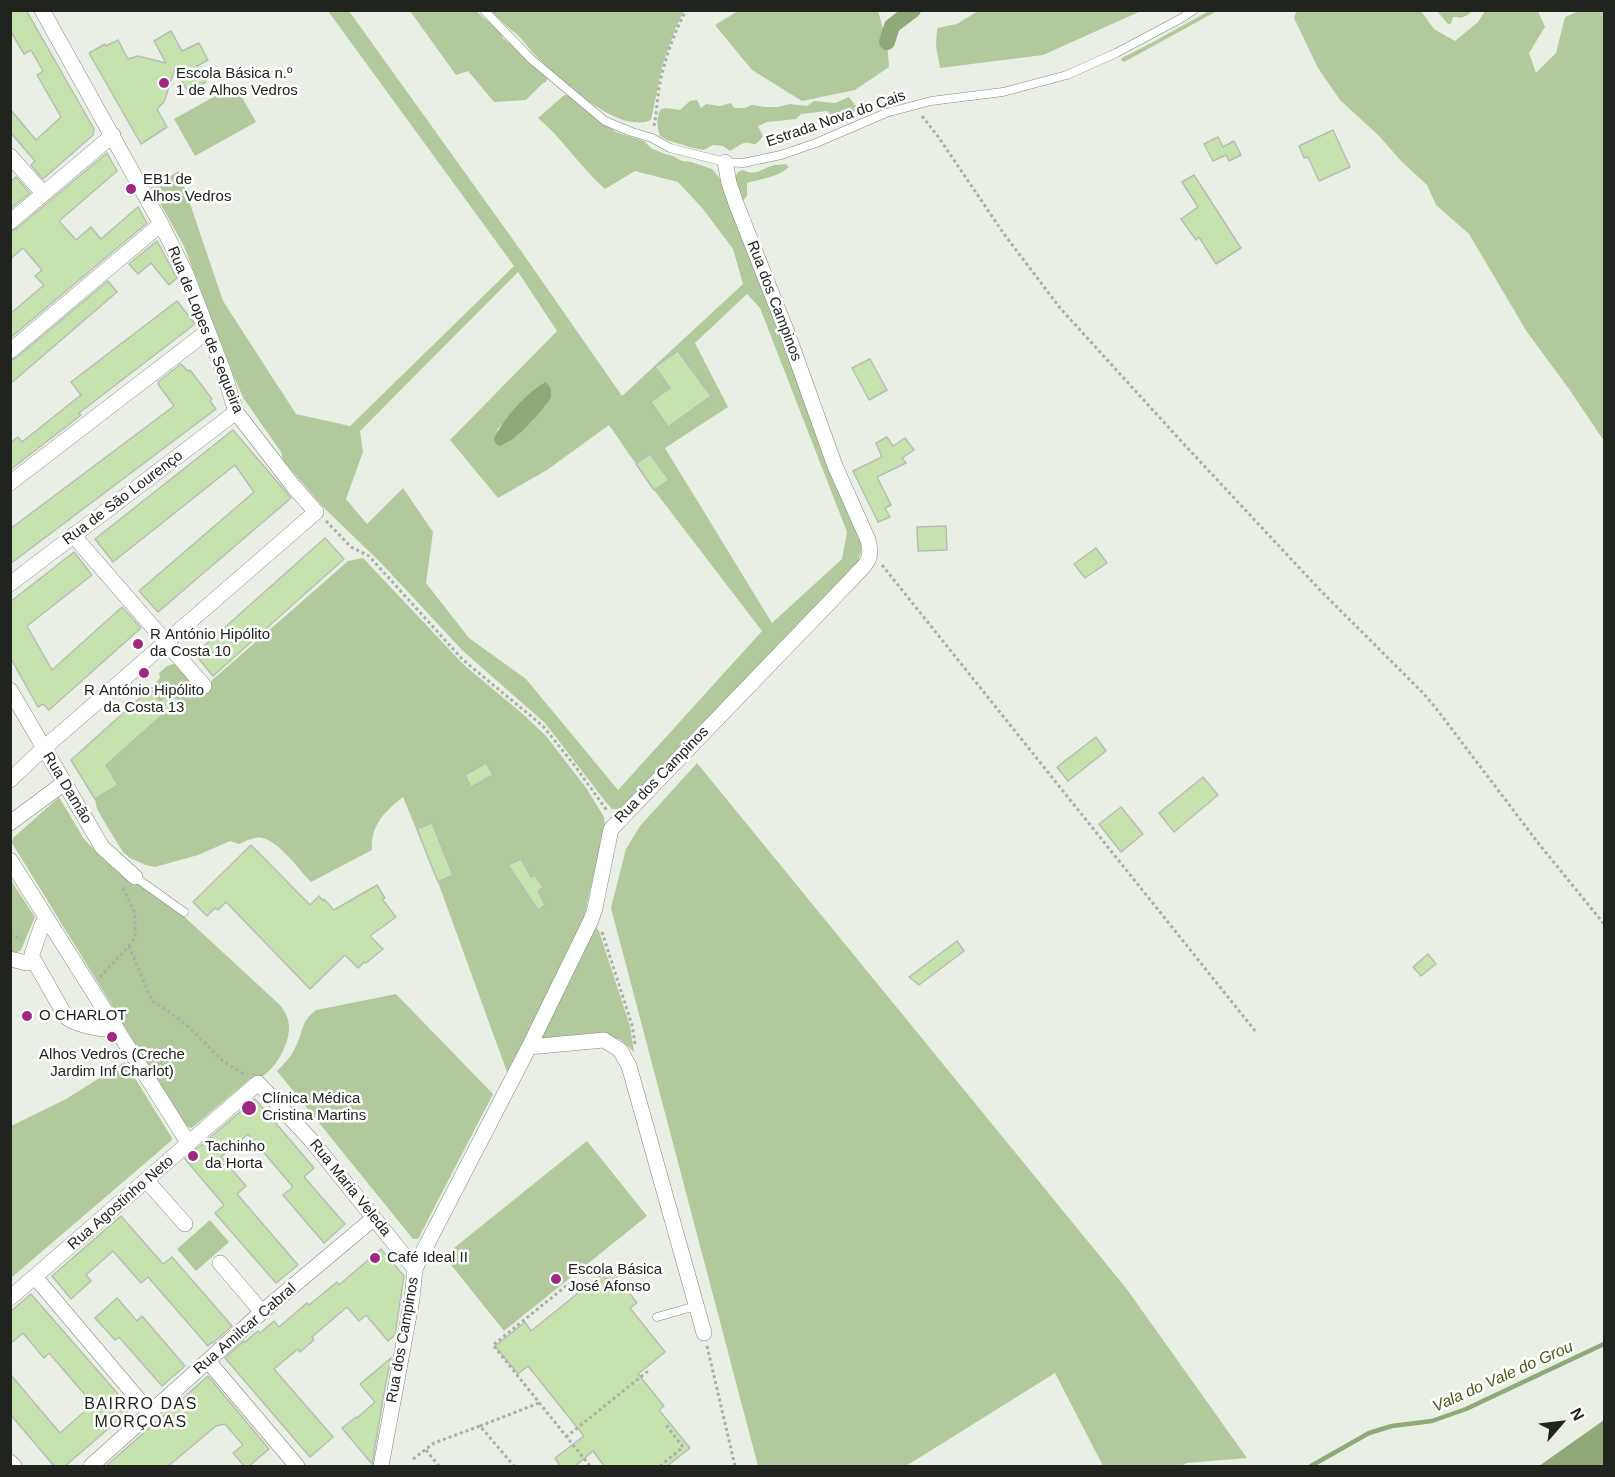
<!DOCTYPE html>
<html>
<head>
<meta charset="utf-8">
<style>
	body { margin:0 }
	#map { position:relative; width:1615px; height:1477px; overflow:hidden; background:#eaefe6; font-family:Arial,sans-serif }
	canvas { display:block }
	.frame { position:absolute; inset:0; border:12px solid #21231f; pointer-events:none }
	.north { position:absolute; left:1531px; top:1393px; width:60px; height:60px; -webkit-text-stroke:4px #fff; paint-order:stroke; rotate:62deg; font-size:16px; font-weight:700; line-height:24px; text-align:center; color:#21231f }
	.north::after { content:''; display:block; margin:auto; width:21px; height:27px; background:#21231f; clip-path:polygon(50% 0,100% 100%,50% 72%,0 100%) }
</style>
</head>
<body>
<div id="map">
<canvas width="1615" height="1477"></canvas>
<div class="frame"></div>
<div class="north">N</div>
</div>
<script>
const context = document.querySelector('canvas').getContext('2d');
context.lineJoin = 'round';
function paint(path, color) { context.fillStyle = color; context.fill(path, 'evenodd'); }
function trace(path, color, width, dash) { context.strokeStyle = color; context.lineWidth = width; context.lineCap = dash ? 'butt' : 'round'; context.setLineDash(dash || []); context.stroke(path); }
function label(font, color, halo, rows, align = 'center') {
  context.font = font + ' Arial,sans-serif'; context.lineWidth = 5; context.setLineDash([]); context.textBaseline = 'middle'; context.strokeStyle = halo; context.fillStyle = color; for (const [text, x, y, turn = 0] of rows) {
    context.save(); context.translate(x, y); context.rotate((+turn || 0) * Math.PI / 180); context.textAlign = isNaN(turn) ? turn : align; if (halo) context.strokeText(text, 0, 0); context.fillText(text, 0, 0); context.restore();
  }
}
paint(new Path2D(`
	M1297,10l124,1 13,18 21,12 23,-19 7,-11h53l7,16 -16,26 7,20 20,-20 9,-36 14,-6h25v430l-35,-52 -42,-57 -58,-98 -33,-29 -9,-20 -25,-23 -23,-26 -39,-36 -22,-32 -24,-50z
	M328,11h21l170,237 103,148 121,-112 -10,-35 -30,-40 -25,-27 -43,-11 -30,18c-25,-22 -42,-50 -67,-71l25,-22 5,-2 4,1 3,6 10,9 31,22 28,9 7,7 14,6 8,2 9,5 9,1 21,7 10,12 140,362 -1,9 -4,12 -232,241 -6,4h-7l-7,-8 -60,-78 -82,-72 -82,-88 -60,-58 -38,-45 -2,-8 -37,-53 -7,-15 -15,-36 -38,-102 -33,-59 28,-16 44,130 73,113 54,12 164,-160zM518,272l39,59 -107,109 48,58 49,-28 62,-45 27,39 15,-10 18,26 -15,10 108,141 -144,159 -92,-111 -57,-41 -43,-55 7,-51 -30,-44 -36,36 -21,-25 17,-47 -3,-21zM747,294l13,14 87,224 -5,27 -70,64 -107,-175 63,-41 -33,-64zM527,396l18,10 -38,37 -6,3 -4,-16z
	M410,11h66l24,20 3,7 24,20 1,5h3l17,14 -2,5 -3,1 -17,17 -32,2 -26,-31 -12,4z
	M490,11h194l-8,16 -13,36 -12,57c-34,15 -92,-42 -115,-64 -7,-7 -14,-18 -22,-24 -8,-6 -16,-14 -24,-21z
	M738,11h140l9,31 2,25 -34,23 -53,11 -50,-31 -37,-45z
	M978,11v-1l163,1 -98,44 -103,13 -4,-22 1,-18 20,-4z
	M1209,11h8l-93,51 -3,-2 1,-2 31,-16z
	M1437,11h35l-4,4 -8,3 -2,-1h-5l-2,7h-3z
	M235,85l21,37 -61,34 -21,-37z
	M849,97l5,7 6,4 -7,5 -8,-2 -5,7 -7,-1 -6,-6 -26,3 -5,5 -29,3 -9,4 5,10c-10,14 -8,5 -19,7 -4,1 -10,6 -14,8l-7,-5 -10,-1 -9,5 -11,-2 -26,-8 -7,-4c-3,-9 -4,-19 1,-27l5,-1 14,2 10,-9 7,-1 4,8 5,-4 14,2 11,-3 3,5h11l7,-3 13,2h13l12,-3 17,2 7,-5 21,2z
	M786,164l3,3c-11,10 -28,12 -42,16v13l-4,5 -10,-21 5,-8 5,-2c12,6 17,0 28,-4 5,-2 10,-1 15,-2z
	M363,558l101,107 60,50 22,21 41,53 17,28 1,9 -21,91 -8,19 -48,97 -21,39 -69,-190 -35,-85c-18,14 -33,29 -31,53l-61,32c-12,-12 -32,-41 -49,-44 -7,-2 -16,3 -23,6l-9,-3 -32,14 -43,12 -9,-2 -16,-7 -7,-6 -15,-24 -11,-19 -2,-10 23,-14 -12,-20 62,-55 -18,-21 10,-11 -1,-5 8,-7 10,-3 31,24 3,-4v-2l137,-120z
	M697,763l429,525 121,170 -60,5 -6,3h-78l-48,-93 -149,93h-148l-147,-558 15,-59 14,-23z
	M59,797l25,42 22,23 23,19 15,6 32,22 104,96c5,7 9,13 9,22 1,18 -19,55 -39,52l-57,48 -2,1 -5,-2 -174,-283 1,-5z
	M10,879l25,38 -14,33 -8,4 -3,-1z
	M594,927h2l3,4 31,95 4,26 -13,-12 -20,-6 -61,5z
	M396,994l97,100 -75,145h-5l-136,-168c7,-7 14,-14 18,-23 9,-16 4,-25 21,-38z
	M125,1062l47,76 -1,3 -160,137v-152l55,-27z
	M587,1141l60,75 -143,115 -60,-75z
	M210,1220l19,22 -33,29 -19,-22z`), '#b2c99c');
paint(new Path2D(`
	M546,382l5,7v9c-12,16 -32,40 -50,48l-5,-2 -2,-5c8,-19 34,-48 52,-57z
	M1604,1420v46h-66h1z`), '#90a976');
trace(new Path2D(`
	M1311,1466l58,-33 23,-7 40,-5 34,-12 138,-65`), '#90a976', 4.5);
trace(new Path2D(`
	M887,42l5,-16 21,-16`), '#90a976', 16);
const building = new Path2D(`
	M10,10h16l68,119 -1,6 -50,44 -12,-14 4,-4 -25,-29v-23l26,31 25,-23 -24,-42 6,-4 -12,-21 -7,4 -14,-24z
	M171,31l11,20 17,-8 9,17 -11,6 9,16 -18,10 -13,-24 -11,34 -7,7 10,18 -26,17 -52,-91 16,-9 1,2 12,-6 10,19 10,-3 28,7 -12,-22z
	M1333,130l17,37 -31,14 -11,-24 -4,1 -5,-12z
	M1218,137l5,10 11,-6 7,14 -12,6 -3,-6 -13,6 -9,-17z
	M107,153l10,18 -58,50 17,19 15,-13 10,12 37,-32 9,16 -137,115v-24l34,-29 -9,-9 7,-6 -19,-22 -13,11v-27l6,-3z
	M1194,175l47,73 -25,16 -17,-27 -3,3 -15,-21 17,-12 -16,-25z
	M16,177l14,16 -20,16v-27z
	M157,241l20,37 -8,7 -18,-22 -13,11 -9,-10z
	M108,281l9,11 -107,92v-23l6,-3z
	M177,301l18,23 -116,89 2,2 -71,55v-27l8,-6 4,5 59,-47 -10,-13z
	M678,351l33,45 -43,31 -17,-25 19,-14 -15,-21z
	M870,359l17,31 -18,10 -17,-32z
	M181,364l7,7 2,-1 22,29 -2,2 6,8 -206,155v-35l164,-123 -16,-22 1,-1 -1,-1z
	M233,430l58,68 -133,114 -19,-21 115,-99 -19,-27 -122,97 -18,-23z
	M887,437l6,9 12,-8 9,12 -12,8 4,5 -29,14 14,28 -6,3 5,9 -12,5 -25,-51 29,-14 -6,-14z
	M650,454l19,26 -15,10 -18,-26z
	M946,526l1,24 -29,1 -1,-24z
	M325,538l19,21 -131,117 -18,-22z
	M1096,548l11,15 -22,15 -11,-14z
	M74,552l18,23 -65,51 25,44 70,-63 19,21 -92,82 -6,-6 -5,3 -28,-50v-55z
	M150,689l10,12 11,-10 8,9 -73,65 12,20 -23,14 -24,-39z
	M1096,737l10,14 -38,30 -11,-14z
	M486,763l7,12 -22,12 -6,-12z
	M1203,777l15,18 -44,37 -15,-19z
	M1121,807l22,27 -22,18 -22,-28z
	M432,823l21,52 -15,7 -21,-53z
	M251,845l59,60 9,-9 4,5 1,-2 10,11 43,-25 8,13 -3,1 14,18 -26,19 13,13 -17,14 -2,-1 -6,6 -13,-13 -35,34 -84,-87 -8,8 -3,-2 -8,8 -14,-14z
	M521,859l10,18 4,-2 8,12 -5,4 7,14 -7,5 -30,-45z
	M957,941l7,10 -45,34 -10,-8z
	M1428,954l8,10 -15,12 -8,-9z
	M255,1099l59,69 -10,9 41,47 -21,19 -41,-48 10,-8 -45,-53 -27,23 25,29 -9,8 61,71 -22,18 -61,-70 9,-8 -39,-46z
	M121,1216l42,48 9,-7 60,69 -19,17 -1,-1 -4,4 -60,-69 -7,6 -28,-32 -27,24 5,6 -20,18 -19,-23z
	M381,1249l23,27 -9,59 -7,6 -22,-26 -7,6 -12,-14 -35,30 2,3 -14,12 -2,-3 -24,20 59,68 -23,20 -85,-99 19,-17 1,1 13,-11 2,2 14,-12 5,6 28,-24 2,2 28,-23 2,3z
	M614,1273l23,30 -7,5 35,44 -27,22 26,32 -5,4 31,38 -24,19h-61l-12,-16 -19,16h-13l-6,-9 29,-22 -56,-70 -10,8 -23,-28 30,-24 6,9 71,-57 4,5z
	M31,1294l100,115 -67,58h-9l-45,-53v-40l50,59 33,-29 -44,-51 -5,5 -21,-25 -13,11v-32z
	M117,1298l20,23 5,-5 43,50 -23,20 -43,-49 -4,3 -20,-22z
	M391,1358l-5,24 -14,82 -30,-36 14,-11 1,1 18,-16 -15,-18z
	M208,1376l61,73 -21,18h-3l-12,-14 10,-8 -18,-21 -9,2 -49,41h-62z`);
paint(building, '#c7e3ad');
trace(building, '#b8bdb4', 1.5);
const service = new Path2D(`
	M484,10l47,49 74,62 27,11 20,6 18,10 55,14 18,1 38,-8 35,-12 70,-30 45,-12 72,-9 64,-17 49,-22 64,-34 14,-9
	M135,877l49,35
	M657,1317l39,-11`);
const minor = new Path2D(`
	M10,156l33,37
	M10,222l103,-87
	M10,351l151,-127
	M10,483l198,-152
	M73,535l131,151
	M10,584l226,-172
	M10,690l92,157 33,30
	M10,780l34,-32 272,-236 -22,-25 -58,-75 -12,-39 -38,-99 -25,-50 -119,-214
	M10,823l54,-40
	M10,860l179,284
	M46,917l-4,8 -10,29v3l34,60c9,8 39,14 51,12
	M10,959l17,4 7,-2
	M529,1047l75,-7 16,10 9,16 75,267
	M147,1181l38,43
	M220,1263l42,49
	M35,1277l115,136
	M10,1298l248,-215 53,57 104,129
	M208,1361l89,105
	M10,1462l4,4
	M91,1466l171,-154 112,-94
	M381,1466l31,-167 3,-30 11,-23 103,-199 62,-127 4,-12 16,-79 240,-249c13,-15 23,-18 17,-40l-33,-74 -47,-131 -51,-129 -8,-23 -4,-21`);
trace(service, '#83887f', 9);
trace(minor, '#83887f', 16);
trace(new Path2D(`
	M922,116l15,19 67,99 56,74 121,133 138,148 105,105 11,13 104,137 65,80
	M654,126c3,-14 3,-29 6,-43 5,-25 14,-50 26,-73
	M326,521l25,26 18,9 94,104 80,66 32,40 33,46
	M882,565l374,467
	M602,932l30,93 3,19
	M10,934l12,6
	M129,946l23,55 19,12 20,16 32,32 22,14
	M100,977l29,-31 6,-9v-24l-13,-27
	M571,1282l-78,63 97,121
	M707,1346l28,120
	M480,1426l59,-23
	M566,1437l82,-66
	M426,1450l13,16
	M413,1459l21,-16 46,-17 34,40
	M660,1466l23,-19 -17,-22`), '#abafa8', 3, [3, 3]);
trace(service, '#fff', 8);
trace(minor, '#fff', 15);
for (const [x, y, r, color] of [
	[164,83,6,"#9f2982"],
	[131,189,6,"#9f2982"],
	[138,644,6,"#9f2982"],
	[144,673,6,"#9f2982"],
	[27,1016,6,"#9f2982"],
	[112,1037,6,"#9f2982"],
	[249,1108,8,"#9f2982"],
	[193,1156,6,"#9f2982"],
	[375,1258,6,"#9f2982"],
	[556,1279,6,"#9f2982"]
]) { const dot = new Path2D(); dot.arc(x, y, r, 0, 2 * Math.PI); context.fillStyle = color; context.fill(dot); trace(dot, '#fff', 2); }
label('15px', '#21231f', '#fff', [
	["Escola Básica n.º",176,74],
	["1 de Alhos Vedros",176,91],
	["EB1 de",143,180],
	["Alhos Vedros",143,197],
	["R António Hipólito",150,635],
	["da Costa 10",150,652],
	["R António Hipólito",144,691,"center"],
	["da Costa 13",144,708,"center"],
	["O CHARLOT",39,1016],
	["Alhos Vedros (Creche",112,1055,"center"],
	["Jardim Inf Charlot)",112,1072,"center"],
	["Clínica Médica",262,1099],
	["Cristina Martins",262,1116],
	["Tachinho",205,1147],
	["da Horta",205,1164],
	["Café Ideal II",387,1258],
	["Escola Básica",568,1270],
	["José Afonso",568,1287]
], 'left');
label('15px', '#21231f', '#fff', [
	["Estrada Nova do Cais",836,119,-19],
	["Rua dos Campinos",774,301,69],
	["Rua de Lopes de Sequeira",205,330,68],
	["Rua de São Lourenço",123,498,-37],
	["Rua dos Campinos",662,775,-46],
	["Rua Damão",67,788,59],
	["Rua Maria Veleda",350,1188,51],
	["Rua Agostinho Neto",121,1203,-41],
	["Rua Amilcar Cabral",245,1329,-41],
	["Rua dos Campinos",403,1340,-80]
]);
label('italic 16px', '#405f15', '#fff', [
	["Vala do Vale do Grou",1503,1377,-24]
]);
context.letterSpacing = '1.5px';
label('16px', '#21231f', '#fff', [
	["BAIRRO DAS",141,1405],
	["MORÇOAS",141,1423]
]);
context.letterSpacing = '0px';
</script>
</body>
</html>
